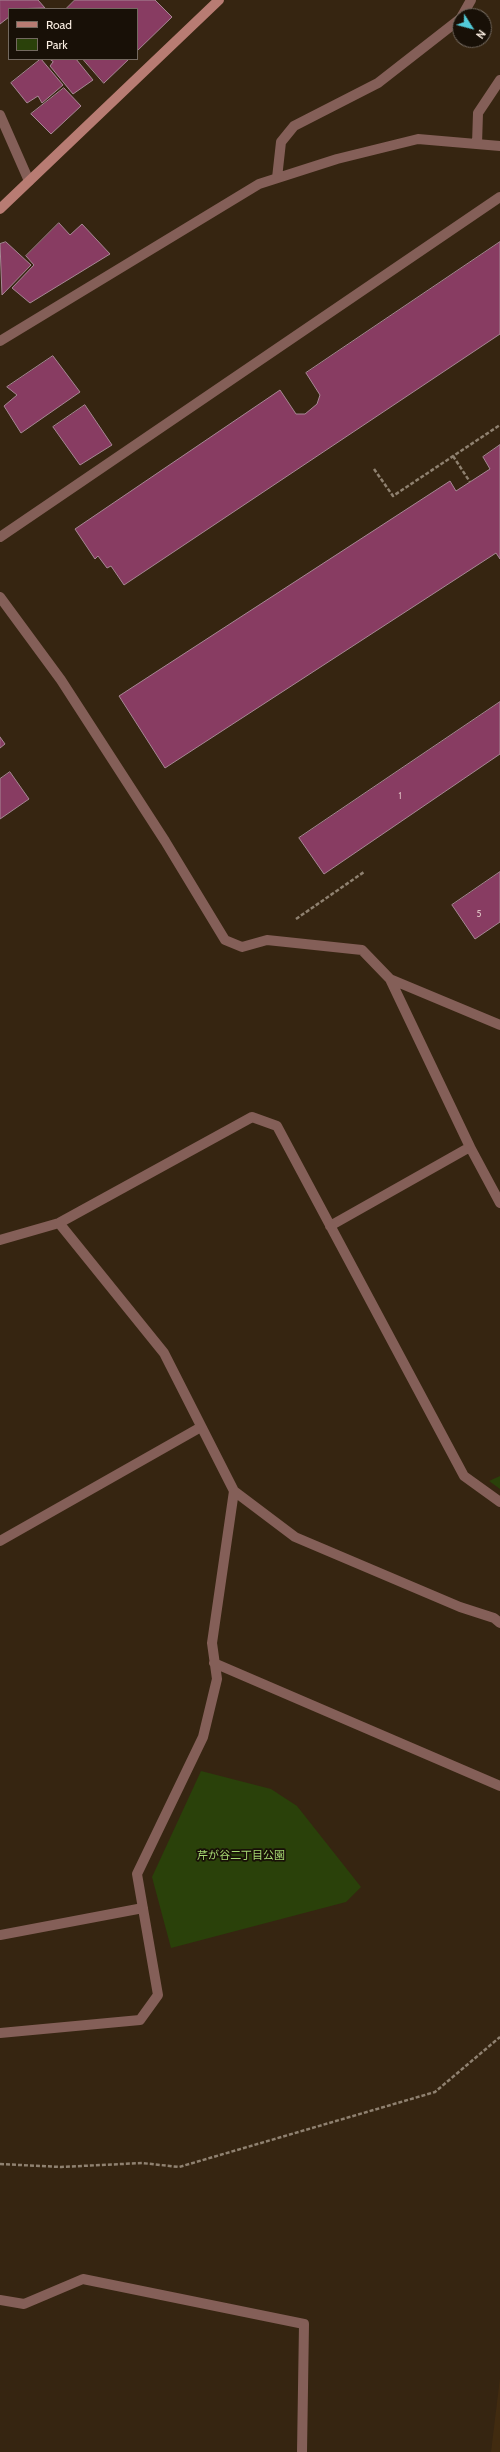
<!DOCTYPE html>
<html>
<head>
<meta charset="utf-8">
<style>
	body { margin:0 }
	#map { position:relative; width:500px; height:2452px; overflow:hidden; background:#362511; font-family:Cabin,sans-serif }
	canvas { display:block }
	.legend { position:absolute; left:8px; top:8px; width:130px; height:52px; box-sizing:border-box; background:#181007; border:1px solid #73695f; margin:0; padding:5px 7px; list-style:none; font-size:12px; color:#fbefe3 }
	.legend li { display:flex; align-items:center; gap:8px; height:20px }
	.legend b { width:20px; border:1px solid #73695f }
	.north { position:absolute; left:452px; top:8px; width:40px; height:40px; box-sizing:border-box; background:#181007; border:1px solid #73695f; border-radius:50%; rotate:126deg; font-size:11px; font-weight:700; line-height:16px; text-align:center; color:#fbefe3 }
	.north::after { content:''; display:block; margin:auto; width:14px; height:18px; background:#52cbd9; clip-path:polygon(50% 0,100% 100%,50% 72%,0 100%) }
</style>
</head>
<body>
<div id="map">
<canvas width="500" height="2452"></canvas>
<ul class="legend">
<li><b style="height:5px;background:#b87c73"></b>Road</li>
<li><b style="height:11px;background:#2a410a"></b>Park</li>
</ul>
<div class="north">N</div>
</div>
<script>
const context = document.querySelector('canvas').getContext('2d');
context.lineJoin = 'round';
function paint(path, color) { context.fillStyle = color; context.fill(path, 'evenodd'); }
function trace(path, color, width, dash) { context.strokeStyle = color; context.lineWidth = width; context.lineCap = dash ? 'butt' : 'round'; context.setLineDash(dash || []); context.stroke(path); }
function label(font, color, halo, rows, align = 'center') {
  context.font = font + ' Cabin,"Noto Sans JP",sans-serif'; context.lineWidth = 3.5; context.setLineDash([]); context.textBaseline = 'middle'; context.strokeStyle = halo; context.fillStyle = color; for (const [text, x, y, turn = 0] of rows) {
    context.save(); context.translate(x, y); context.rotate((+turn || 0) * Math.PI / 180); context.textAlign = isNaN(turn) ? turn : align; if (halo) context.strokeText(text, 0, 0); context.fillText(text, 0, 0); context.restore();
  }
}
paint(new Path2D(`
	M500,2378v74h-9z`), '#412b10');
paint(new Path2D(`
	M500,1476v13l-11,-8z
	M201,1771l70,18 26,17 64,81 -15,15 -175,46 -19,-71z`), '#2a410a');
const building = new Path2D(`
	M0,0h38l7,8 -36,1v8l-9,7z
	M75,0h80l17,17 -35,34v-42h-71z
	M41,59l22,26 -21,18 -4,-7 -11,7 -16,-20z
	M50,59h26l17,21 -20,14 -23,-28 3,-4z
	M83,59h46l-25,24z
	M64,88l17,18 -30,28 -20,-20z
	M59,223l11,12 12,-11 28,30 -80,49 -18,-15 22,-23 -8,-9z
	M6,242l25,23 -29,30 -2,-51z
	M500,242v92l-376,251 -13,-19 -4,2 -9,-12 -3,3 -20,-30 205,-139 16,24h9l12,-10 3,-9 -14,-22z
	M53,356l27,36 -59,41 -17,-27 13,-11 -10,-8z
	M85,405l27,40 -32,20 -27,-38z
	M500,445v114l-4,-6 -331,215 -46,-72 331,-215 6,10 34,-22 -7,-12z
	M500,702v52l-176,120 -25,-36z
	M0,737l5,7 -5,4z
	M10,772l19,27 -29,20v-40z
	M500,872v50l-25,17 -23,-34z`);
paint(building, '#883c62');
trace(building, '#a78895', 1);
trace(new Path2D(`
	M453,456l17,26
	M374,469l19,27 107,-71
	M296,919l68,-47
	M0,2164l61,3 81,-4 37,4 256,-75 65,-55`), '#8f8170', 2.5, [4, 2]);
trace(new Path2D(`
	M462,16l9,-16
	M0,115l29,66
	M477,144l1,-31 22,-33
	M277,178l4,-36 13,-16 84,-43 82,-64
	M0,341l259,-157 78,-25 81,-20 82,7
	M0,537l500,-340
	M0,597l61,83 104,161 60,99 17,7 25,-7 95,10 28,29 80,168 -140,79
	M390,979l110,46
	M470,1147l30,56
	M0,1240l59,-17 193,-106 25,9 187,350 36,26
	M234,1491l61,46 165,70 34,11 6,5
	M0,1541l201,-114
	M214,1663l286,123
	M0,1935l143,-27
	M0,2033l140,-13 18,-25 -21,-121 66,-137 14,-58 -5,-36 22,-152 -70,-138 -105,-130
	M0,2300l24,4 59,-25 221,45 -2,128`), '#845f58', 10);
trace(new Path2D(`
	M0,209l219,-209`), '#b87c73', 10);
label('9px', '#dec2c3', null, [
	["1",400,796],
	["5",479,914]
]);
label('11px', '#a6d872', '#181007', [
	["芹が谷二丁目公園",241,1856]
]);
</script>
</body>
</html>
